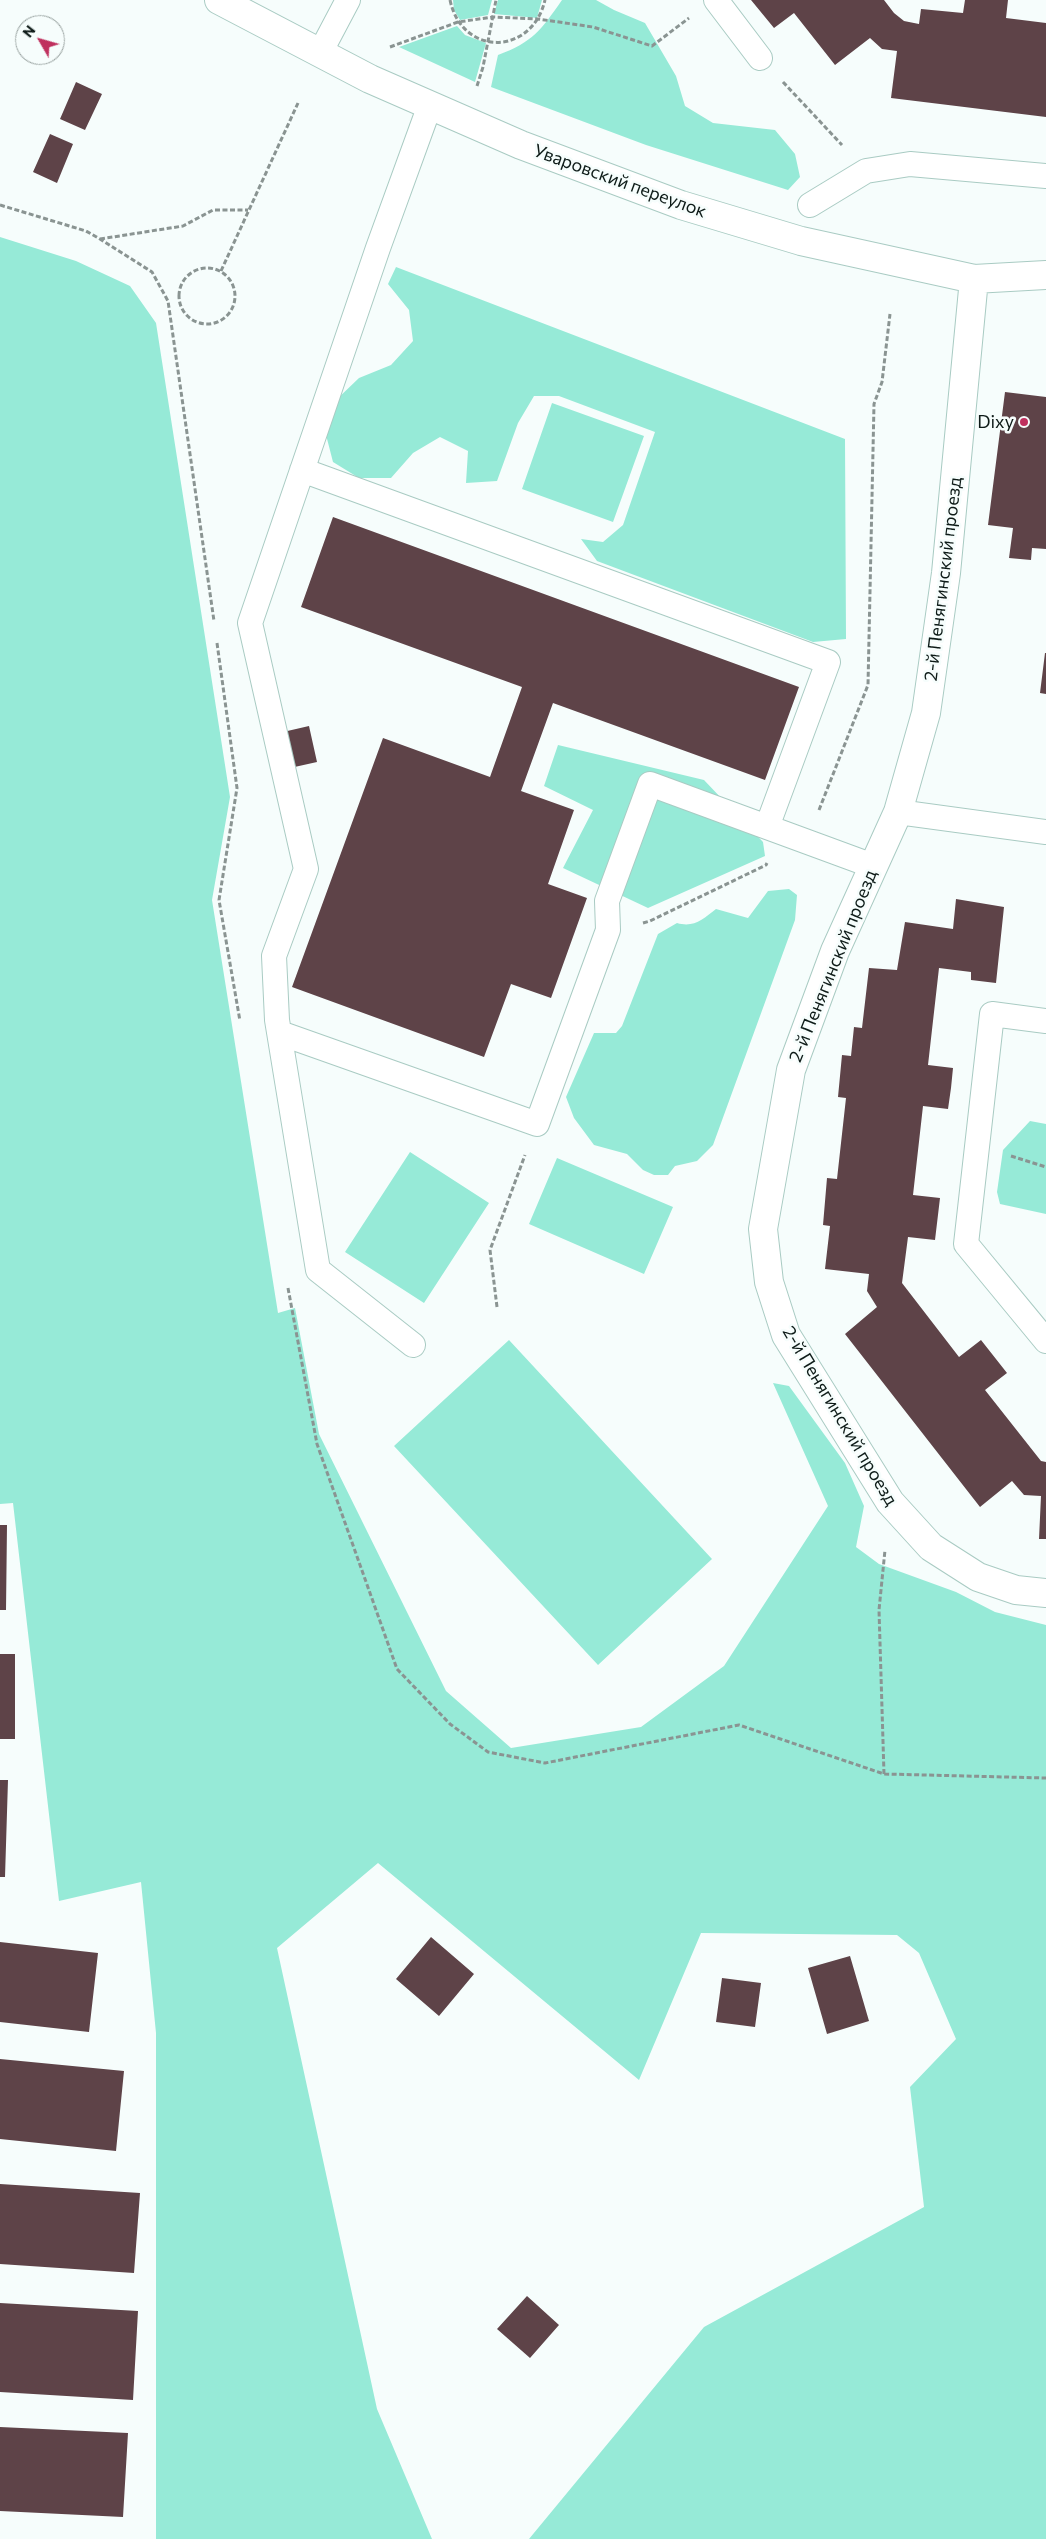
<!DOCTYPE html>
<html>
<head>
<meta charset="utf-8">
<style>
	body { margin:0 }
	#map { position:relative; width:1046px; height:2539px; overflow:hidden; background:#f6fdfc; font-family:Commissioner,sans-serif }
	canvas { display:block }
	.north { position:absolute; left:15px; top:15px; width:50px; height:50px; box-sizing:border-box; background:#f6fdfc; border:1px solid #99a3a1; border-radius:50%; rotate:308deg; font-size:14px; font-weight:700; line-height:20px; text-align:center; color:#0e1b18 }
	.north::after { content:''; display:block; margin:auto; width:18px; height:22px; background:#bf305e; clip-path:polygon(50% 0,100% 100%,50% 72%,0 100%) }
</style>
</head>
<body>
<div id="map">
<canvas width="1046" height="2539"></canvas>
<div class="north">N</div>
</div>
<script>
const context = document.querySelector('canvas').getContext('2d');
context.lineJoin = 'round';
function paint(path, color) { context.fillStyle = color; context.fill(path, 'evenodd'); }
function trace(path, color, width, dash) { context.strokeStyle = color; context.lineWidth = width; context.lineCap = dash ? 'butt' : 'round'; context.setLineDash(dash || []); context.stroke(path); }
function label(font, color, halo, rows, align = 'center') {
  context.font = font + ' Commissioner,sans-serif'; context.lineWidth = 5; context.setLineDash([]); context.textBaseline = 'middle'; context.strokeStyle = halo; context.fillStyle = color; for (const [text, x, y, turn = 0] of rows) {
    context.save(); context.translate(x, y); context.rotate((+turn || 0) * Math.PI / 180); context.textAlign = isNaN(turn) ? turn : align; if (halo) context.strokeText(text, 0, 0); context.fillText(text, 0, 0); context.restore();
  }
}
paint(new Path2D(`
	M453,0h39l-4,15 -28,5 -6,-10z
	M498,0h44l-5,18 -43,-4z
	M562,0h34l18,10 31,13 31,53 9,30 28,17 62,7 20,24 5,23 -12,13 -142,-45 -155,-58 7,-32c35,-13 43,-25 64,-55z
	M457,26l8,9 21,8 -11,39 -76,-35z
	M0,237l76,24 54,25 26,37 74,474 -18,103 66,413 17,-5 24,126 127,257 65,57 130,-21 83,-61 104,-160 -55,-123 16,3 56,77 19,43 -8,41 23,17 77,28 39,20 51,13v914h-517l175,-212 220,-120 -14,-120 46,-48 -37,-86 -22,-18 -196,-2 -62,147 -261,-217 -101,85 100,461 55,130h-276v-506l-15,-151 -82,19 -46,-398 -13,1z
	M396,267l449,172 1,200 -33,3 -216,-81 -16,-22 22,3 20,-17 32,-93 -96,-36h-25l-16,27 -21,58 -31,2 2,-32 -28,-14 -27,16 -22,25h-32l-26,-16 -8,-31 10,-30 24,-23 32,-13 22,-24 -4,-31 -21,-26z
	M552,403l92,33 -31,86 -91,-33z
	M558,745l146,35 59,62 2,14 -117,52 -85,-40 30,-58 -49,-24z
	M789,889l8,6 -2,25 -82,225 -16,16 -22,5 -7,9h-14l-11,-5 -16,-16 -33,-9 -20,-27 -8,-21 28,-64h22l6,-7 36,-92 19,-11c17,5 26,-4 39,-14l32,9 20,-27z
	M1030,1121l16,3v90l-46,-10 -3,-12 6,-42z
	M410,1152l79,51 -65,100 -79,-51z
	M557,1158l116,49 -29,67 -115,-50z
	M509,1340l203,219 -114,106 -204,-219z`), '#96ead7');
paint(new Path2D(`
	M751,0h133l10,13 10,8 15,3 2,-15 42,4 2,-13h43l-2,18 40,5v94l-155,-19 6,-47 -15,-2 -12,-11 -35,27 -41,-52 -20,15z
	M76,82l26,12 -17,36 -25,-11z
	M50,134l23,10 -16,39 -24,-11z
	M1005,392l41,5v152l-14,-1 -1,12 -22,-2 4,-30 -25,-3z
	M333,517l466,170 -34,93 -212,-77 -32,88 53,19 -26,74 39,14 -36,100 -40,-14 -27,73 -192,-70 91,-249 107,39 32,-90 -221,-80z
	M1045,653h1v41l-6,-1z
	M309,726l8,36 -27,6 -7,-36z
	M956,899l48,8 -8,76 -25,-3v-8l-32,-4 -11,97 25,3 -2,20 -3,21 -25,-3 -10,89 27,3 -5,42 -27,-3 -6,46 57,74 22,-17 26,33 -22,17 56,71 5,1v77h-7l2,-43 -17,-1 -12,-14 -32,26 -135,-173 32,-27 -10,-16 2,-17 -44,-5 5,-43 -7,-1 4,-47 10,1 9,-81 -8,-1 4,-42 9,1 3,-29 8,1 7,-60 28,2 8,-48 48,7z
	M0,1525h7l-1,85h-6z
	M0,1654h15v85h-15z
	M0,1780h8l-3,97h-5z
	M431,1937l43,37 -35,42 -43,-37z
	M0,1942l98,11 -9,79 -89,-10z
	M850,1956l19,65 -42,13 -19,-66z
	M722,1978l39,5 -6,44 -39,-5z
	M0,2059l124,12 -8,80 -116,-12z
	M0,2184l140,9 -6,80 -134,-9z
	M527,2296l32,29 -29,33 -33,-29z
	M0,2303l138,8 -5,89 -133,-8z
	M0,2427l128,6 -5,84 -123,-6z`), '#5e4348');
const lane = new Path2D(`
	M716,0l44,58
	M320,53l28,-53
	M810,205l56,-34 44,-7 136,12
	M302,470l526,192 -61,165
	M898,812l148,20
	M1046,1021l-54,-7 -26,230 80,97
	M280,1033l257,91 71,-194 -1,-29 43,-117 223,82
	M413,1345l-95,-75 -41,-250 -3,-64 32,-87 -56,-246 128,-375 52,-143`);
const street = new Path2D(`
	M219,0l151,79 151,66 160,60 120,36 173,38 72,-4
	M974,279l-28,294 -20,140 -28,99 -63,139 -44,119 -28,159 6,53 17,53 104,167 41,45 47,30 38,13 30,3`);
trace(lane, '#a9cbc3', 26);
trace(street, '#a9cbc3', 30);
trace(new Path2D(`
	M450,0c12,57 82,56 95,0
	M390,47l68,-25 35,-5 45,2 55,8 59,19 37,-28
	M783,82l59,63
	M477,86l6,-19 13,-67
	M0,205l86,26 14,8 52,33 16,29 46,320
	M100,239l83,-13 30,-16h35
	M179 296a28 28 0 1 1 56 0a28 28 0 1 1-56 0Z
	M221,271l77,-168
	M217,643l20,145 -18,112 21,121
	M819,810l49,-125 6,-281 8,-22 8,-68
	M643,923l7,-2 116,-56 1,-2
	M1011,1156l35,11
	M288,1288l29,156 80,225 53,55 38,28 57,11 194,-38 145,49 162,4
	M497,1307l-7,-57 35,-95
	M884,1774l-5,-164 6,-60`), '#8a9492', 3, [5, 2.5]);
trace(lane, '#fff', 24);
trace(street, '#fff', 28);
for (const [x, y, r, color] of [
	[1024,422,5,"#bf305e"]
]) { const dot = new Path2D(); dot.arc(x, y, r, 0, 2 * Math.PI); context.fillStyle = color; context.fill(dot); trace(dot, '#f6fdfc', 2); }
label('18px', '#0e1b18', '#f6fdfc', [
	["Уваровский переулок",620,181,20],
	["2-й Пенягинский проезд",943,579,-83],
	["2-й Пенягинский проезд",833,966,-68],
	["2-й Пенягинский проезд",840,1416,59]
]);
label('18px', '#0e1b18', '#f6fdfc', [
	["Dixy",1014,422]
], 'right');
</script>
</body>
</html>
